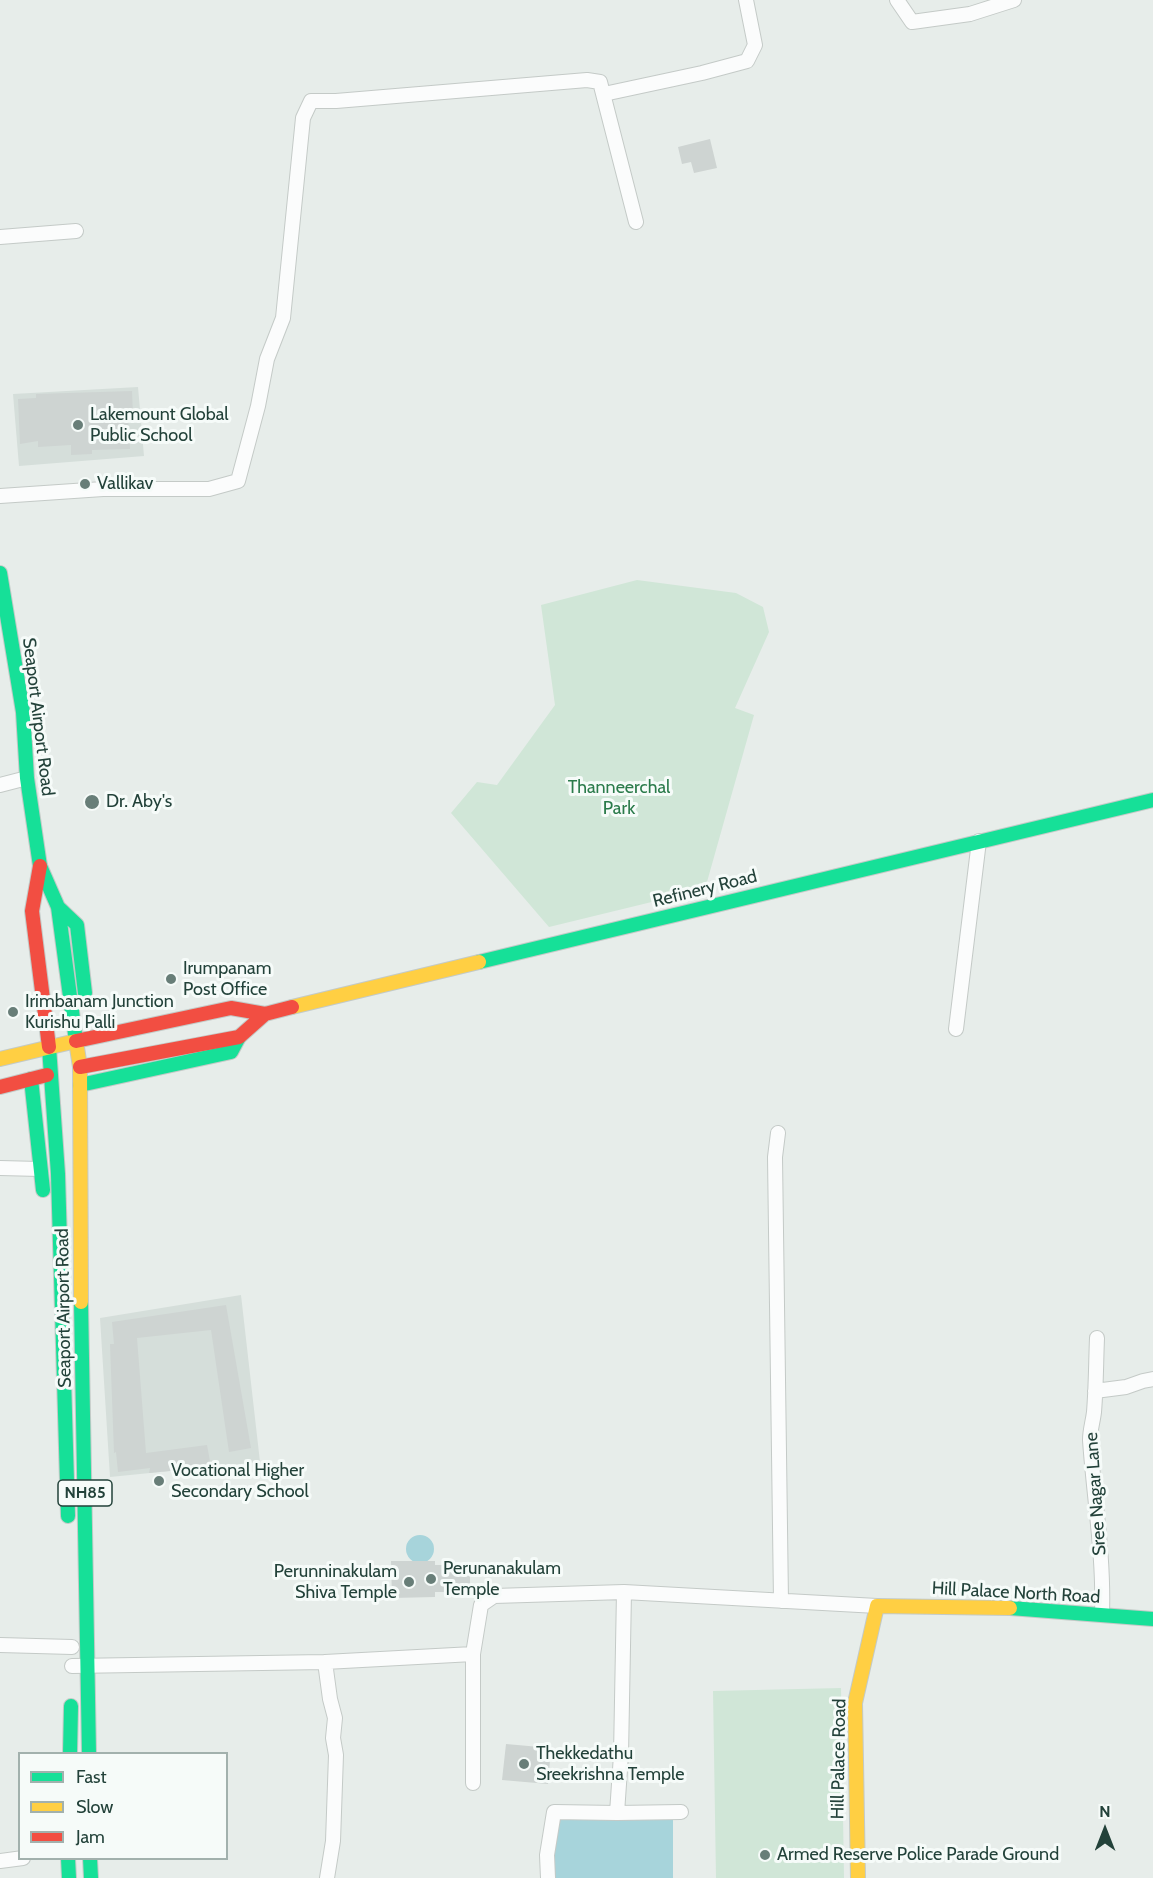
<!DOCTYPE html>
<html>
<head>
<meta charset="utf-8">
<style>
	body { margin:0 }
	#map { position:relative; width:1153px; height:1878px; overflow:hidden; background:#e7edea; font-family:Cabin,sans-serif }
	canvas { display:block }
	.legend { position:absolute; left:18px; top:1752px; width:210px; height:108px; box-sizing:border-box; background:#f6fbf9; border:2px solid #a2b1ad; margin:0; padding:8px 10px; list-style:none; font-size:18px; color:#23423a }
	.legend li { display:flex; align-items:center; gap:12px; height:30px }
	.legend b { width:30px; border:2px solid #a2b1ad }
	.north { position:absolute; left:1075px; top:1800px; width:60px; height:60px; -webkit-text-stroke:4px #f6fbf9; paint-order:stroke; rotate:0deg; font-size:16px; font-weight:700; line-height:24px; text-align:center; color:#23423a }
	.north::after { content:''; display:block; margin:auto; width:21px; height:27px; background:#23423a; clip-path:polygon(50% 0,100% 100%,50% 72%,0 100%) }
</style>
</head>
<body>
<div id="map">
<canvas width="1153" height="1878"></canvas>
<ul class="legend">
<li><b style="height:8px;background:#16e098"></b>Fast</li>
<li><b style="height:8px;background:#ffcf43"></b>Slow</li>
<li><b style="height:8px;background:#f24e42"></b>Jam</li>
</ul>
<div class="north">N</div>
</div>
<script>
const context = document.querySelector('canvas').getContext('2d');
context.lineJoin = 'round';
function paint(path, color) { context.fillStyle = color; context.fill(path, 'evenodd'); }
function trace(path, color, width, dash) { context.strokeStyle = color; context.lineWidth = width; context.lineCap = dash ? 'butt' : 'round'; context.setLineDash(dash || []); context.stroke(path); }
function label(font, color, halo, rows, align = 'center') {
  context.font = font + ' Cabin,sans-serif'; context.lineWidth = 6; context.setLineDash([]); context.textBaseline = 'middle'; context.strokeStyle = halo; context.fillStyle = color; for (const [text, x, y, turn = 0] of rows) {
    context.save(); context.translate(x, y); context.rotate((+turn || 0) * Math.PI / 180); context.textAlign = isNaN(turn) ? turn : align; if (halo) context.strokeText(text, 0, 0); context.fillText(text, 0, 0); context.restore();
  }
}
paint(new Path2D(`
	M138,387l6,69 -125,10 -6,-72z
	M241,1295l19,167 -150,15 -10,-159z`), '#d5deda');
paint(new Path2D(`
	M637,580l99,13 27,14 6,25 -34,76 19,7 -49,174 -156,38 -98,-114 26,-31 20,3 58,-80 -14,-100z
	M841,1688l3,190h-128l-3,-187z`), '#d0e6d7');
paint(new Path2D(`
	M406 1549a14 14 0 1 1 28 0a14 14 0 1 1-28 0Z
	M673,1813v65h-122l5,-58z`), '#a7d4db');
paint(new Path2D(`
	M710,139l7,29 -23,5 -3,-11 -9,2 -4,-17z
	M132,391l1,25 -5,1 2,32 -38,1v4l-21,1v-10l-33,2v-6l-18,3 -2,-45 18,-1v-4z
	M226,1305l25,143 -22,4 -18,-122 -74,8 9,115 61,-8 4,22 -62,6 1,-5 -32,4 -2,-20 -2,1 -4,-109h4l-2,-22z
	M391,1561h44v4h35v27h-35v5l-43,1z
	M506,1744l45,4 -3,36 -46,-4z`), '#ced4d2');
const street = new Path2D(`
	M897,0l15,22 58,-8 44,-14
	M604,94l98,-21 45,-12 8,-16 -9,-45
	M0,237l76,-6
	M0,496l103,-7h106l29,-8 20,-75 9,-47 16,-41 20,-200 8,-17h25l251,-21 13,2 36,140
	M0,785l27,-7
	M956,1029l23,-188
	M778,1133l-3,24 6,444
	M0,1168l40,1
	M1097,1338c-1,25 -1,50 -3,74 -1,9 -4,18 -4,28 4,58 14,116 12,174
	M1095,1391l31,-4 17,-6 10,-2
	M0,1645l72,2
	M325,1662l5,37 5,19 -2,20 3,17 -3,86 -6,37
	M72,1666l253,-4 148,-8 8,-49 13,-9 130,-4 253,14
	M473,1783v-129
	M617,1813l64,-1
	M0,1861l23,-3
	M548,1878l-1,-23 7,-43 63,1 4,-58 3,-163`);
const fast = new Path2D(`
	M0,573l23,139 4,66 13,88 18,41 18,134
	M58,907l19,18 8,68
	M479,962l674,-162
	M49,1047l9,127 10,342
	M31,1079l12,111
	M80,1085l151,-33 8,-15
	M81,1302l8,452
	M1010,1608l143,11
	M70,1754l1,-48
	M68,1858l1,20
	M90,1858l1,20`);
const slow = new Path2D(`
	M292,1007l187,-45
	M0,1059l76,-18 4,26 1,235
	M858,1878l-3,-175 22,-97 133,2`);
const jam = new Path2D(`
	M40,866l-8,45 17,136
	M76,1041l155,-33 34,6 27,-7
	M80,1067l159,-30 26,-23
	M0,1087l47,-12`);
trace(street, '#c4cac7', 16);
trace(fast, '#c3cac7', 16);
trace(slow, '#c3cac7', 16);
trace(jam, '#c3cac7', 16);
trace(street, '#fbfcfc', 14);
trace(fast, '#16e098', 14);
trace(slow, '#ffcf43', 14);
trace(jam, '#f24e42', 14);
for (const [x, y, r, color] of [
	[78,425,6,"#687e78"],
	[85,484,6,"#687e78"],
	[92,802,8,"#687e78"],
	[171,979,6,"#687e78"],
	[13,1012,6,"#687e78"],
	[159,1481,6,"#687e78"],
	[431,1579,6,"#687e78"],
	[409,1582,6,"#687e78"],
	[524,1764,6,"#687e78"],
	[765,1855,6,"#687e78"]
]) { const dot = new Path2D(); dot.arc(x, y, r, 0, 2 * Math.PI); context.fillStyle = color; context.fill(dot); trace(dot, '#f6fbf9', 2); }
for (const [x, y, w] of [
	[85,1493,54]
]) { const box = new Path2D(); box.roundRect(x - w / 2, y - 13, w, 26, 4.5); context.fillStyle = '#f6fbf9'; context.fill(box); trace(box, '#23423a', 1.5); }
label('bold 16px', '#23423a', null, [
	["NH85",85,1493]
]);
label('18px', '#23423a', '#f6fbf9', [
	["Lakemount Global",90,415],
	["Public School",90,436],
	["Vallikav",97,484],
	["Dr. Aby's",106,802],
	["Irumpanam",183,969],
	["Post Office",183,990],
	["Irimbanam Junction",25,1002],
	["Kurishu Palli",25,1023],
	["Vocational Higher",171,1471],
	["Secondary School",171,1492],
	["Perunanakulam",443,1569],
	["Temple",443,1590],
	["Perunninakulam",397,1572,"right"],
	["Shiva Temple",397,1593,"right"],
	["Thekkedathu",536,1754],
	["Sreekrishna Temple",536,1775],
	["Armed Reserve Police Parade Ground",777,1855]
], 'left');
label('18px', '#23423a', '#f6fbf9', [
	["Seaport Airport Road",38,717,83],
	["Refinery Road",705,889,-14],
	["Seaport Airport Road",64,1308,-91],
	["Sree Nagar Lane",1096,1494,-94],
	["Hill Palace North Road",1016,1593,3],
	["Hill Palace Road",839,1759,-89]
]);
label('18px', '#2b7b4b', '#f6fbf9', [
	["Thanneerchal",619,788],
	["Park",619,809]
]);
</script>
</body>
</html>
